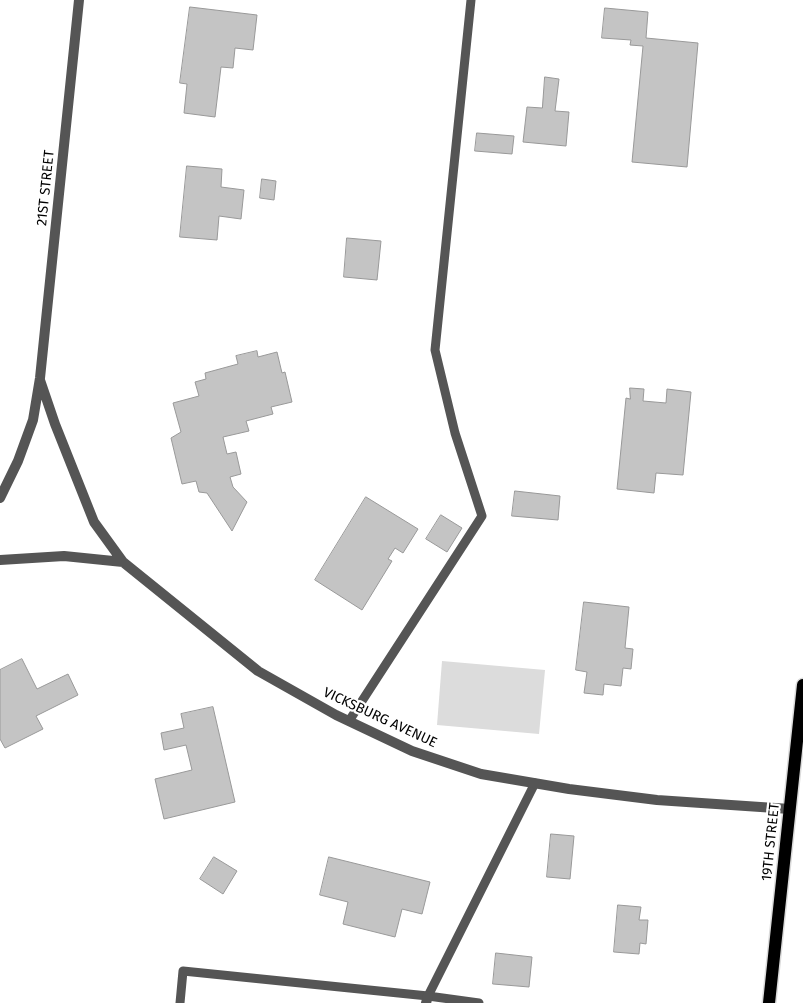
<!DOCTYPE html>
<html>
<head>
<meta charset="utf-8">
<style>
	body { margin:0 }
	canvas { display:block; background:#fff }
</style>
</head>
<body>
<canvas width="803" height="1003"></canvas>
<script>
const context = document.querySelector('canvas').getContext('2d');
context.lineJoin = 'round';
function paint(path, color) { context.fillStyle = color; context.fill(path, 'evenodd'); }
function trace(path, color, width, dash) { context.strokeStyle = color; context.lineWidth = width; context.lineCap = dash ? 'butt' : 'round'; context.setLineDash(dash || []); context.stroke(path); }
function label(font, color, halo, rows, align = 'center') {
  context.font = font + ' "Fira Sans",sans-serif'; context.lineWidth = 4.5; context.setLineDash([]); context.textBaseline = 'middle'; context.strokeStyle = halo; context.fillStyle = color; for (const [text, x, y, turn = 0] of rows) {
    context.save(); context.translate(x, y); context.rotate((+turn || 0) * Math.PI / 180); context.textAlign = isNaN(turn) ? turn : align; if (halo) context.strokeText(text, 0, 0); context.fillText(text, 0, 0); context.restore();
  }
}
paint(new Path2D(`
	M442,661l103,9 -6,64 -102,-9z`), '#dcdcdc');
const building = new Path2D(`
	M190,7l67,8 -4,35 -18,-2 -2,20 -12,-1 -6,50 -31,-4 3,-29 -7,-1z
	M605,8l43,4 -2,26 52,5 -11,124 -55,-5 11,-116 -13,-1 1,-5 -29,-2z
	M545,77l14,2 -4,32 14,1 -3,34 -43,-4 4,-35 15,1z
	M477,133l37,3 -2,18 -37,-3z
	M187,166l35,3 -1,18 23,3 -3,29 -22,-3 -2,24 -37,-3z
	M262,179l14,2 -2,19 -14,-2z
	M347,238l34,3 -4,39 -33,-3z
	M257,351l1,6 19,-5 5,21 3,-1 7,30 -21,5 2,7 -27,7 3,10 -26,6 4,17 9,-2 5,22 -11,3 3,10 14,15 -15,29 -25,-38 -8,-1 -3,-11 -14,3 -11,-46 10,-6 -8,-29 26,-7 -4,-14 11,-3 -1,-6 33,-9 -2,-8z
	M630,388l14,1 -1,12 23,2 1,-14 24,3 -8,83 -27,-2 -2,20 -37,-4 9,-91 4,1z
	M515,491l45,5 -2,24 -46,-4z
	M366,497l52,32 -15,24 -8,-5 -7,11 4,2 -30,49 -47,-30z
	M441,515l21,13 -15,24 -21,-13z
	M584,602l45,5 -4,41 8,1 -2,20 -8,-1 -2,18 -17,-2 -1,11 -19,-2 3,-21 -11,-2z
	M22,659l15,30 31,-15 10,21 -42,21 7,13 -38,19 -5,-9v-69z
	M213,707l22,95 -71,17 -9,-40 37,-9 -6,-25 -22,5 -3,-17 23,-5 -3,-14z
	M551,834l23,2 -4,43 -23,-2z
	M214,857l23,14 -14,23 -23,-15z
	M329,857l101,25 -8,32 -20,-5 -7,28 -52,-13 5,-22 -28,-7z
	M618,905l23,2 -2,13h9l-2,24 -6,-1 -1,11 -25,-2z
	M496,953l36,4 -3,30 -36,-3z`);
paint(building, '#c4c4c4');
trace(building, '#999', 1);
const primary = new Path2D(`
	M769,1003l34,-318`);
trace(primary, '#dbdbdb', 15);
trace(new Path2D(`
	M349,721l133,-205 -27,-83 -20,-83 36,-350
	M428,996l51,7
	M180,1003l3,-32 245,25 107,-213`), '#555', 9);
trace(new Path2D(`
	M40,380l15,44 39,98 29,40
	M0,498l18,-37 15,-41 7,-42 39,-378
	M0,560l64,-4 59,6 135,109 78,44 76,36 69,23 88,15 88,11 133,9
	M426,1003l2,-7`), '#555', 10);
trace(primary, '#000', 12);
label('14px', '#000', '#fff', [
	["21ST STREET",46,188,-84],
	["VICKSBURG AVENUE",380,718,25],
	["19TH STREET",771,842,-84]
]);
</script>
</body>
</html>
